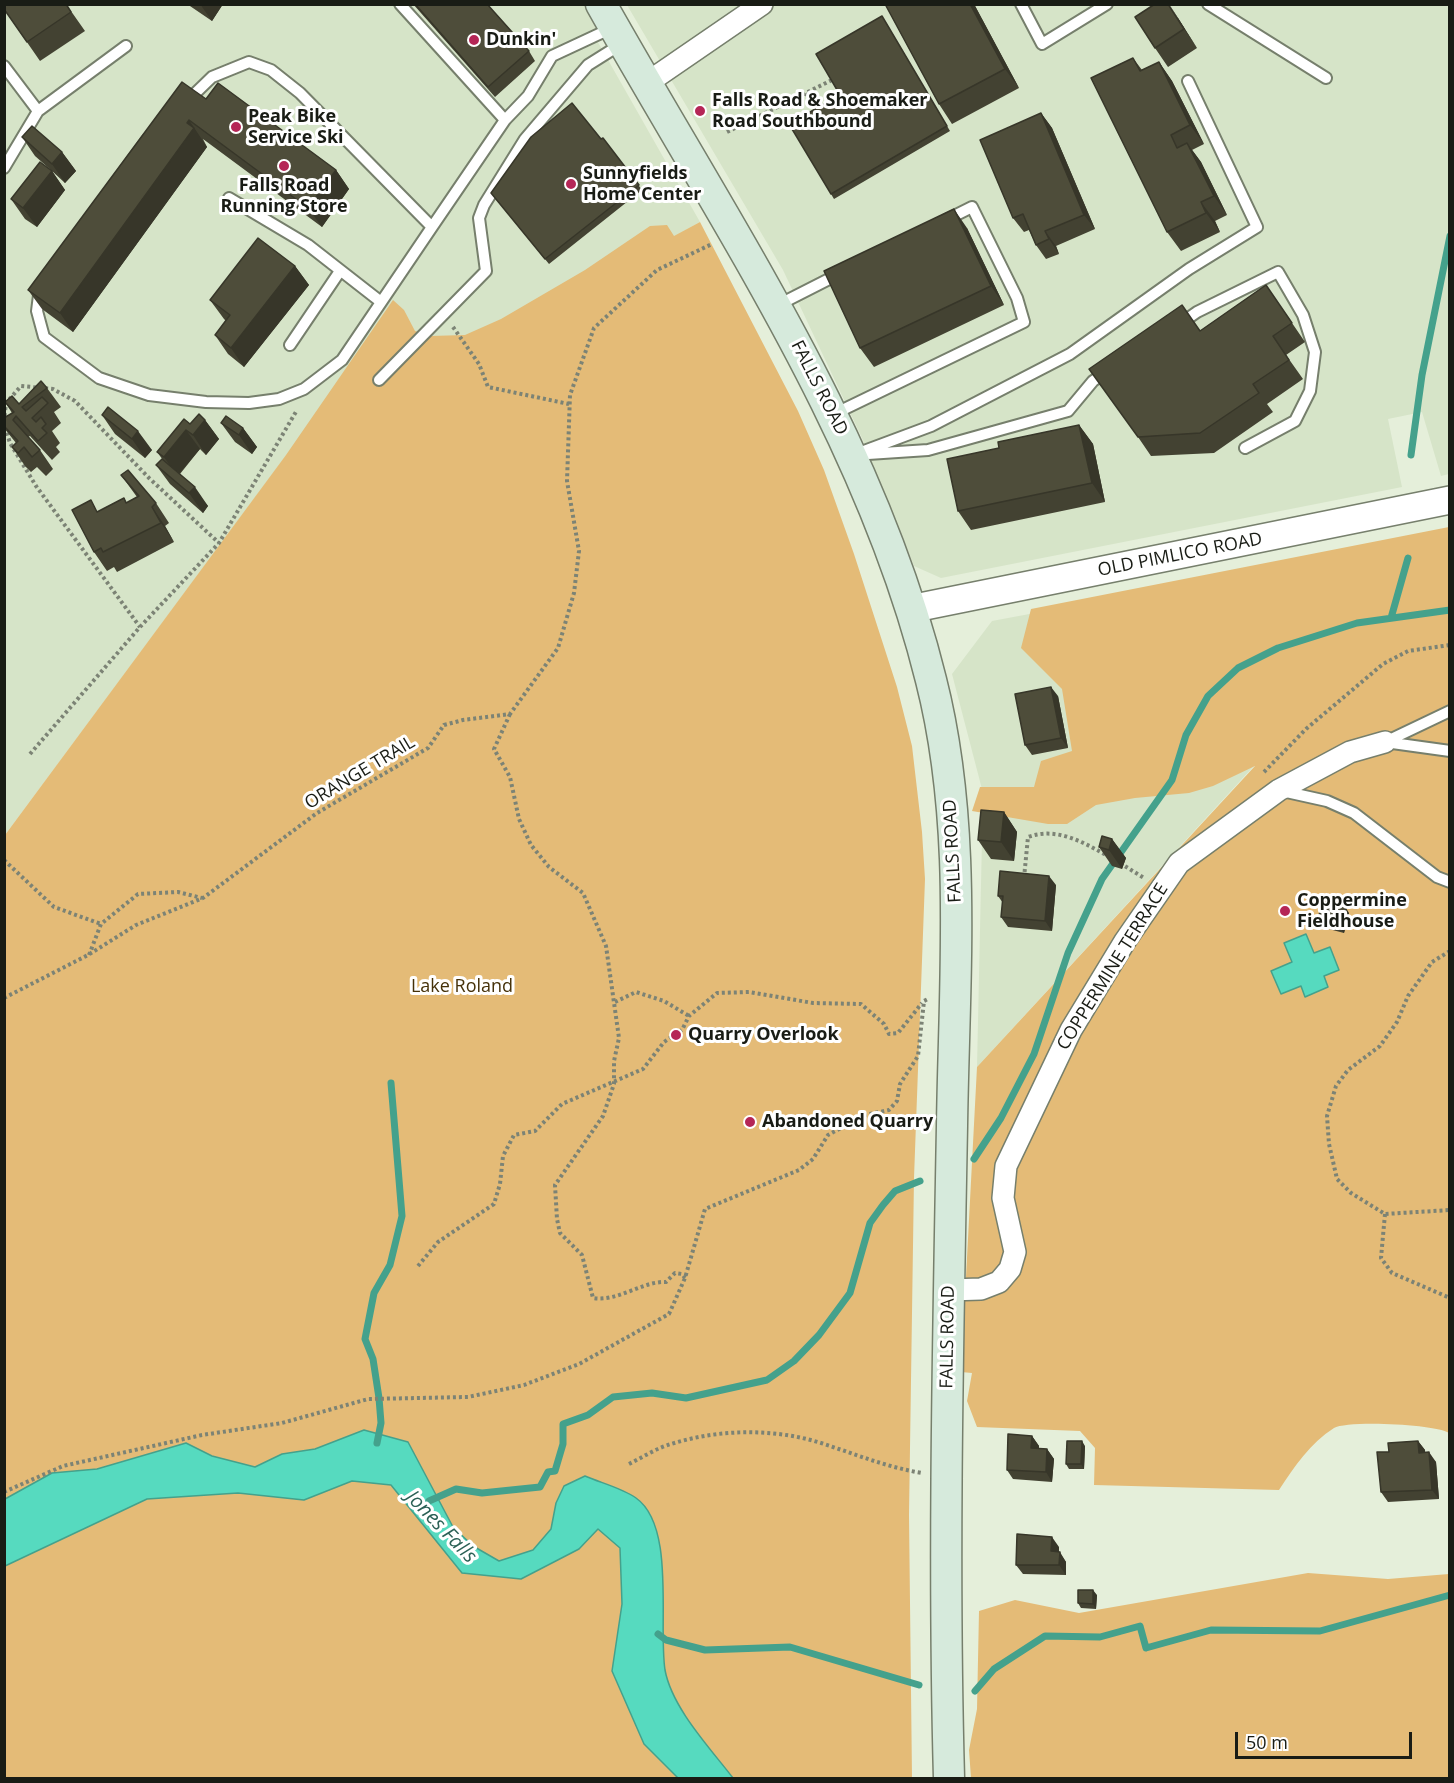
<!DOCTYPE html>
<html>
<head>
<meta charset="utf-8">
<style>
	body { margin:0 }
	#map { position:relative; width:1454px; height:1783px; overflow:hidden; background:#e5efda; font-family:"Open Sans",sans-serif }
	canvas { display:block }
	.frame { position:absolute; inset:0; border:6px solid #191c15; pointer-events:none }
	.scale { position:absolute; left:1235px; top:1732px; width:177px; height:27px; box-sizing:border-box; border:3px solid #191c15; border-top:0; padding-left:8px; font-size:18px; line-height:21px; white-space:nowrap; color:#191c15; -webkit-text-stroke:4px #fff; paint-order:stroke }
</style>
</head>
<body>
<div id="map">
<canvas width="1454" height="1783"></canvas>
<div class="frame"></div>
<div class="scale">50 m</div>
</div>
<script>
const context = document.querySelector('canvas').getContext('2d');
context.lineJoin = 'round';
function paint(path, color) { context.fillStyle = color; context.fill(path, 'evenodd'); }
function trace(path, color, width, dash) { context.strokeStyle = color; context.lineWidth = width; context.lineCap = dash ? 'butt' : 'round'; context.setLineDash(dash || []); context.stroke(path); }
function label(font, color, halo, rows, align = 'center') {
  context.font = font + ' "Open Sans",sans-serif'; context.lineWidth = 6; context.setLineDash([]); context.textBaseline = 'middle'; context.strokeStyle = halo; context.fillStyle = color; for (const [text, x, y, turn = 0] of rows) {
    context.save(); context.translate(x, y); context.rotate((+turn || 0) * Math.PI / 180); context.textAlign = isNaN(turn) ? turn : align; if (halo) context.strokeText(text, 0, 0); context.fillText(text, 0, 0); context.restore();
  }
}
paint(new Path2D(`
	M5,5h594l10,17 -14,15 105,185 -414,234 -281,379z
	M627,5h822v469l-8,2 -19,-64 -34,7 14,68 -461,91 -27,-12 -52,-128 -79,-168z
	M1227,577l37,178 -287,312 6,-274 -31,-119 40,-53z`), '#d6e4c8');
paint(new Path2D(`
	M700,222l98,189 26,59 30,84 43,133 15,59 10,86 3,47 -11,299 -5,337 3,263h-907v-943l281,-380 107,-155 11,10 11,21 15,5 35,-1 36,-16 84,-49 65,-44 17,-1 7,11z
	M1449,527v906c-13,-9 -102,-13 -115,-5 -24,15 -39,38 -55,62l-185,-5 1,-37 -15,-17 -103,-4 -10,-26 5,-28 -11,-1 16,-305 278,-301 -42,20 -24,7 -54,5 -39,7 -29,19h-19l-76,-13 8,-24h54l7,-26 31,-10 -10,-62 -41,-41 10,-39z
	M1308,1573l80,6 61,-5v204h-478l-2,-28 8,-41 2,-98 36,-11 64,13z`), '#e4bb77');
const water = new Path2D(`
	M1306,934l8,19 16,-6 9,23 -15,6 4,11 -23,10 -4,-11 -20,8 -10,-23 21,-9 -8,-19z
	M364,1430l44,12 45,85 20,19 26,15 34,-11 18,-21 5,-26 8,-17 21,-10c16,7 37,12 51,22 40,28 22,127 29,172 7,38 45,78 68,108h-55l-34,-34 -32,-73 10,-67 -2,-56 -22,-19 -19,20 -58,30 -59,-6 -71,-88 -39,-4 -48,19 -66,-7 -91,6 -142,67v-67l47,-26 45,-4 89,-26 26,13 43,11 27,-13 33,-5z`);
paint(water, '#56dabf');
trace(water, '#44a18c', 1.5);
trace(new Path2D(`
	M1411,455l11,-80 28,-139
	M1391,618l17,-60
	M974,1159l27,-41 33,-64 34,-101 34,-74 70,-99 14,-45 22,-39 30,-28 40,-20 79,-25 93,-13
	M377,1443l4,-20 -2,-25 -6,-39 -8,-20 9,-46 16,-28 12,-49 -11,-133
	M429,1501l27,-12 26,4 58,-6 8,-15 7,-1 8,-27v-20l25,-9 25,-18 39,-4 34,5 81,-18 27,-19 25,-26 31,-42 20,-70 13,-18 12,-14 25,-10
	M658,1634l8,6 39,10 85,-3 129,38
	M975,1691l19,-22 51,-33 55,1 40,-11 6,22 65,-18 109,1 130,-36`), '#44a18c', 7);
const service = new Path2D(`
	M400,4l105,116
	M1021,4l21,40 65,-40
	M1208,4l118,74
	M249,62l22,8 29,23 132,134 -90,133 -38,29 -25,10 -30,4 -43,-1 -57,-7 -50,-17 -55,-41 -7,-26 2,-16 22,-37 86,-118 65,-63z
	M4,66l34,45
	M4,168l34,-57 88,-65
	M229,198l79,47 73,57
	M432,227l73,-107 23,-24 24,-40 60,-28
	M778,305l61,-31
	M1180,324l17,-12 81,-40 25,43 12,37 -5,39 -15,30 -50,27
	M290,345l50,-74
	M379,380l107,-109 -7,-53 5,-13 41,-66 63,-74 35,-22
	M834,414l190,-92 -7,-24 -45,-91 -26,13
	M864,451l67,-25 139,-72 119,-85 68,-42 -69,-146
	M853,455l75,-5 140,-39 25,-30 13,-9
	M1385,742l65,-31
	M1385,742l65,9
	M1282,791l45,10 27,12 83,64 13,5`);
const minor = new Path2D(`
	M647,83l115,-79
	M949,1290l32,-1 18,-7 11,-13 5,-17 -12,-54 3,-32 65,-136 54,-89 54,-78 100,-73 71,-38 35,-10`);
const tertiary = new Path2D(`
	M910,609l540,-109`);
const secondary = new Path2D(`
	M601,4c123,219 269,429 330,676 37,145 23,298 21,446 -4,217 -9,435 -3,652`);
trace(service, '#767f6c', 14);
trace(minor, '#767f6c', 24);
trace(tertiary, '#767f6c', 30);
trace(secondary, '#767f6c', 33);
trace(new Path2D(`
	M806,93l10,19
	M727,132l105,-52
	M453,327l26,37 9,23 81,17
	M4,422l2,-19 15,-17 32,3 22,12 74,77 70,65
	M5,427l5,16 26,43 104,141
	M510,714l-16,35 16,28 9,42 12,26 18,22 34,26 23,53 13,92 -5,23v23l-11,32 -48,69 2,34 3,14 22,22 11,43c25,4 49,-17 73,-16l9,-9 7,1 3,4
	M30,754l110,-127 79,-84 78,-133
	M1264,772l42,-43 77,-65 25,-13 42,-6
	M4,860l50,47 47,17
	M1120,863l24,15
	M1024,878l4,-41c28,-10 53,4 78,18
	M1450,951l-18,11 -24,34 -11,26 -17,24 -32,24 -12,16 -9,30 2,28 8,35 14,14 34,21 65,-4
	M89,955l12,-31 37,-30 40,-2 24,6
	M4,998l84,-43 48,-30 67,-27 114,-85 111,-65 16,-23 19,-5 47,-6 48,-66 16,-55 5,-42 -12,-70 3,-86 24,-67 63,-58 55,-26
	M615,1002l21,-10 28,9 25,15
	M1385,1214l-4,44 11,15 58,25
	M418,1266l20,-24 56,-38 6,-20 3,-28 11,-21 21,-4 27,-27 81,-35 21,-27 18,-12 7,-14 28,-23 32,-1 64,11 48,1 23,20 5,10 9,-1 24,-30
	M629,1464c14,-7 28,-16 42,-20 48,-15 102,-16 150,-1 34,11 65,24 101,30
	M4,1492l59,-26 139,-31 80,-12 86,-24 100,-2 56,-12 55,-21 90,-50 16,-36 20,-69 94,-39 14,-11 15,-24 37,-20 24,-5 8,-9 3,-17 18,-28 6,-55 4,-2`), '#7c8375', 4, [3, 3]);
trace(service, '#fff', 10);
trace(minor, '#fff', 21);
trace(tertiary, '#fff', 27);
trace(secondary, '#d6eadc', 30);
paint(new Path2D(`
	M66,4l19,27 -45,30 -36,-52z
	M187,4h36l-11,17z
	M413,4h74l42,47 6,10 -40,36z
	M885,4h89l45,84 -67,36 -13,-20z
	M1178,18l19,30 -29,19 -13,-19z
	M885,21l65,110 -116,68 -3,-5 9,-99z
	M1133,58l9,12 17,-8 13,19 32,63 -12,6 9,12 26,53 -12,6 5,11 -39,19 -14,-19z
	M206,99l130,71 13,19 -27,38 -119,-88 4,8 -134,185 -31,-23 -14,-19z
	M1041,113l11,15 43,101 -39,17 3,8 -13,5 -10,-14 -7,-15 -5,2 -11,-14z
	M22,137l40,15 14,19 -11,12 -13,-12 13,19 -28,37 -12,-8 -14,-20 41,-28 -17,-15z
	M603,138l39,52 -93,74 -58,-71z
	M967,228l37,77 -130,62 -14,-19z
	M295,266l14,19 -65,82 -16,-13 -13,-19 11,-14 -2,-2 -14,-19z
	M1266,285l39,57 -19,13 17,24 -36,25 6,8 -59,41 -63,3 -13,-19 62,-106z
	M47,388l14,19 -7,5 7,11 -9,8 8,12 -4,4 4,5 -8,8 -22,-24 -2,1 12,13 13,19 -7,7 -9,-9 -6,5 -6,-6 -13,-19 4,-4 -12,-15v-10l8,-5 -7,-11 14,2z
	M102,415l50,35 -7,8 -30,-24z
	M205,420l14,19 -13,16 -6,-6 -20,25 28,32 -5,7 -33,-29 -14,-19 7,-5 -6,-8 33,-28z
	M221,423l22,5 14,19 -5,7 -17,-12z
	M1079,425l14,19 12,58 -134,28 -13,-19 41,-63z
	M121,475l35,28 13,20 -4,3 9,16 -57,30 -3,-5 -7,4 -13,-19 5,-41 25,-13 3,5 10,-6z
	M1058,696l10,52 -36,7 -7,-10z
	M1004,812l13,20 -3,29 -23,-2 -13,-19z
	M1112,839l14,19 -4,11 -10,-3 -13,-19z
	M1056,885l-4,46 -44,-4 -7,-10 2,-14 -5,-7z
	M1325,906l24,7 -5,20 -23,-6 -4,-5z
	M1032,1436l7,10v2l8,1 7,10 -2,23 -39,-3 -6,-9z
	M1418,1441l7,9v3l11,9 3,37 -51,3 -7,-10 8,-40z
	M1085,1446l-1,23h-15l-3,-5z
	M1059,1547v5l7,10v13l-43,-1 -7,-9z
	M1097,1595l-1,14 -15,-1 -3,-5z`), '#434232');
paint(new Path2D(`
	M200,4h23l-11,17z
	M970,4h4l45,84 -14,-19z
	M1169,4l9,14 19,30 -13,-19z
	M1159,62l13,19 32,63 -14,-19z
	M1041,113l11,15 43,101 -11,-14z
	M189,120l18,27 -134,185 -13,-19z
	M1187,143l14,19 26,53 -13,-19z
	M62,152l14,19 -11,12 -13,-19z
	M336,170l13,19 -27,38 -14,-19z
	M52,171l13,19 -28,37 -14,-19z
	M1201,202l14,19 5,11 -14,-19z
	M954,209l13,19 37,77 -13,-19z
	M1045,231l11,15 3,8 -10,-15z
	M295,266l14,19 -65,82 -13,-19z
	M205,420l14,19 -13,16 -13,-20z
	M1079,425l14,19 12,58 -13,-19z
	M243,428l14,19 -5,7 -13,-19z
	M186,430l14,19 -23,27 -13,-19z
	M138,431l14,19 -7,8 -13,-19z
	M195,487l13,19 -5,7 -14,-20z
	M152,507l13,19 9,16 -13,-19z
	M1051,687l7,9 10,52 -7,-10z
	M1004,812l13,20 -3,29 -13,-19z
	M1112,839l14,19 -4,11 -13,-19z
	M1049,876l7,9 -4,46 -7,-10z
	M1346,908l3,5 -5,20 -4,-5z
	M1032,1436l7,10 -1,12 -7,-10z
	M1082,1441l3,5 -1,23 -3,-5z
	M1418,1441l7,9 1,13 -7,-10z
	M1047,1449l7,10 -2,23 -6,-10z
	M1429,1452l7,10 3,37 -7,-9z
	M1052,1537l7,10 -1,14 -7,-10z
	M1060,1552l6,10v13l-7,-10z
	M1093,1590l4,5 -1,14 -3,-5z`), '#373629');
const building = new Path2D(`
	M6,4h60l5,8 -44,30 -23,-33v-3z
	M415,4h72l42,47 -41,36z
	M885,4h85l35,65 -66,35z
	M1155,4h13l16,25 -29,19 -20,-31z
	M882,16l65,110 -116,68 -42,-70 51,-29 -24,-41z
	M1133,58l7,13 19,-9 31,63 -19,10 6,13 10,-5 27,53 -13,6 5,11 -39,19 -76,-154z
	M182,82l24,17 12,-16 118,87 -28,38 -119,-88 -2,3 7,5 -134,185 -32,-23z
	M572,103l29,36 2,-1 36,47 -94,74 -54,-66 40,-56z
	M1041,113l43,102 -39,16 4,8 -13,6 -13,-31 -10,4 -33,-78z
	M32,126l30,26 -10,12 -30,-27z
	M40,162l12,9 -29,37 -12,-9z
	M954,209l37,77 -131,62 -36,-77z
	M258,238l37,28 -64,82 -16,-13 15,-20 -20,-15z
	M1266,285l26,38 -19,13 16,24 -36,24 6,9 -59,40 -62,4 -49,-68 93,-64 18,26z
	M41,381l6,7 -25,19 4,4 16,-14 6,6 -16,15 4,4 5,-5 5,7 -4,4 5,5 -9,8 -22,-25 -3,4 27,30 -8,7 -8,-10 -6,6 -6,-6 6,-6 -14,-15v-8l10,-6 -9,-10 7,-6 7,8z
	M108,407l30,24 -6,8 -30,-24z
	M199,414l6,6 -12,15 -7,-5 -22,27 -7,-5 27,-33 6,5z
	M226,416l17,12 -4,7 -18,-12z
	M1079,425l13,58 -134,28 -11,-52 52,-11 -1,-6z
	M162,459l33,28 -6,6 -33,-28z
	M128,470l28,33 -4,4 9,16 -58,29 -2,-4 -7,4 -22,-42 19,-10 6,12 27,-14 2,5 13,-7 -18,-21z
	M1051,687l10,51 -36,7 -10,-51z
	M981,810l23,2 -3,30 -23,-2z
	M1102,836l10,3 -3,11 -10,-3z
	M1000,871l49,5 -4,45 -44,-4 2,-21h-5z
	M1326,902l20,6 -6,20 -23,-6 5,-17 3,1z
	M1008,1434l24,2 -1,12 16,1 -1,23 -39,-2z
	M1067,1441h15l-1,23h-15z
	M1418,1441l1,12 10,-1 3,38 -51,2 -4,-40h12l-1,-9z
	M1017,1534l35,3 -1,14 9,1 -1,13h-43z
	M1078,1590h15v14l-15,-1z`);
paint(building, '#4e4d3a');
trace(building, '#373629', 1.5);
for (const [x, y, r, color] of [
	[474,40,6,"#b52656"],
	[700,111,6,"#b52656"],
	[236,127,6,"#b52656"],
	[284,166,6,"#b52656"],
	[571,184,6,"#b52656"],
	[1285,911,6,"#b52656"],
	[676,1035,6,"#b52656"],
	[750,1122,6,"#b52656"]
]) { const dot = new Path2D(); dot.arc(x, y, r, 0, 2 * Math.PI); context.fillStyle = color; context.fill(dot); trace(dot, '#fff', 2); }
label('bold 18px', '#191c15', '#fff', [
	["Dunkin'",486,40],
	["Falls Road & Shoemaker",712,101],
	["Road Southbound",712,122],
	["Peak Bike",248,117],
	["Service Ski",248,138],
	["Sunnyfields",583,174],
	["Home Center",583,195],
	["Falls Road",284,186,"center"],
	["Running Store",284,207,"center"],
	["Coppermine",1297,901],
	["Fieldhouse",1297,922],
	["Quarry Overlook",688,1035],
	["Abandoned Quarry",762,1122]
], 'left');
label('18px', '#191c15', '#fff', [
	["FALLS ROAD",819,388,63],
	["OLD PIMLICO ROAD",1180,555,-11],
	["ORANGE TRAIL",360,773,-31],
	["FALLS ROAD",953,851,-93],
	["COPPERMINE TERRACE",1113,967,-58],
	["FALLS ROAD",948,1337,-89]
]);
label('18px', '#453109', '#fff', [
	["Lake Roland",462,987]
]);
label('italic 20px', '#2b6156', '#fff', [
	["Jones Falls",441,1527,46]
]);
</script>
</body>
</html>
